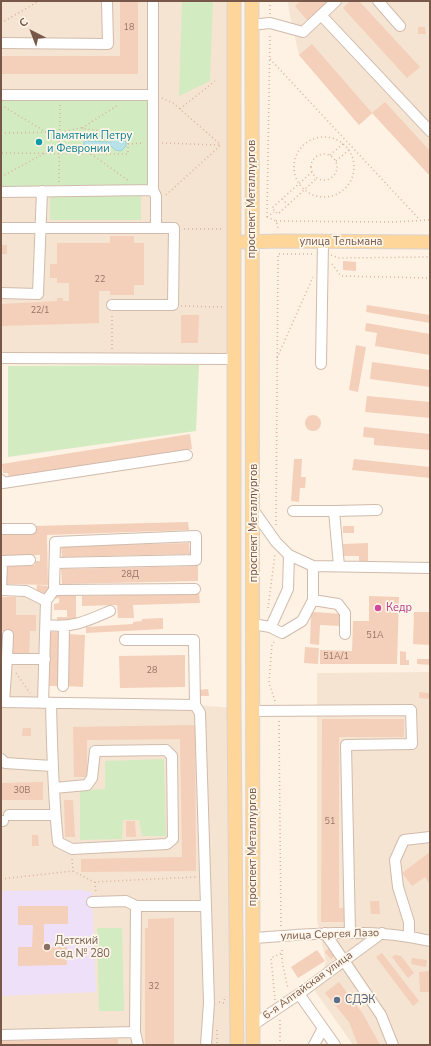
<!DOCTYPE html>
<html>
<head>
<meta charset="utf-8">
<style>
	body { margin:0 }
	#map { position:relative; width:431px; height:1046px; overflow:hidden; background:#fdf2e3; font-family:"Nunito Sans",sans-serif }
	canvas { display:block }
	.frame { position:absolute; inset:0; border:2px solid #765748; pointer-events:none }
	.north { position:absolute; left:12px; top:12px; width:40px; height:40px; -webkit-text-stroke:3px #fff6ea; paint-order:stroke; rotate:318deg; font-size:11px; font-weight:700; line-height:16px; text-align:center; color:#765748 }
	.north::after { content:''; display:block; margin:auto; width:14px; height:18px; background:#765748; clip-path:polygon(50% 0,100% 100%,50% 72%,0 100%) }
</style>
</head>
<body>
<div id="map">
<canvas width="431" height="1046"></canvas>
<div class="frame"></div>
<div class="north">С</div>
</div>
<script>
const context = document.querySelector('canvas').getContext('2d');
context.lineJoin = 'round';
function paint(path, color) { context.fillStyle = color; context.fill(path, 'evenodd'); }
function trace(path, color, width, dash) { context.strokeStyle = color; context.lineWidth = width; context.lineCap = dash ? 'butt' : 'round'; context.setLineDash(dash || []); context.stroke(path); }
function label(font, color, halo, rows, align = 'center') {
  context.font = font + ' "Nunito Sans",sans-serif'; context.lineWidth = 3.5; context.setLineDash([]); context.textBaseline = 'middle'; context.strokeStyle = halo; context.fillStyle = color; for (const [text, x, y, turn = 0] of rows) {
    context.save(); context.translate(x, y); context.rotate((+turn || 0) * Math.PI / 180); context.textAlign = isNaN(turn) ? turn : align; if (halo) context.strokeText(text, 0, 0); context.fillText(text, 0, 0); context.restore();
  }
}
paint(new Path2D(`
	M1,1h233v358l-233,-1z
	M288,1h142v175l-57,-63 -14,12 -60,-70 -10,-44z
	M1,597h37l8,4 -3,102 152,2 39,3 3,337h-236z
	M430,672v373h-77l-38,-54 11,-29 -9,-42v-247z`), '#f5e4d1');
paint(new Path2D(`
	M83,890l9,3 4,99 -95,4v-105z`), '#efe0f9');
paint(new Path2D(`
	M182,1h31l-3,80 -31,15z
	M147,98l2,89 -148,1v-89z
	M50,193l91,1v26h-91z
	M199,365l-3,66 -188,26v-91z
	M164,759l2,77h-24l-3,-16h-16l-1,19 -42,1v-50l25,-1v-28z
	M97,928h25l2,83h-25z`), '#d3ebc1');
const water = new Path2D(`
	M117,136l5,1 4,5v4l-5,5 -6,-1 -4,-4 -27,2v-7l27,1z`);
paint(water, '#b7e2e8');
trace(water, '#9dd2da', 1);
paint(new Path2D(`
	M120,1h18v73h-137v-18h119z
	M301,1h28l-22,19 -12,-14z
	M350,1h9l61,66 -13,11 -64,-70z
	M418,27h7l1,7h-8z
	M312,44l60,69 -13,12 -60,-70z
	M385,102l45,49v25l-58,-63z
	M110,236h24v7h10v42h-10v10h-24v-4h-11v32l-98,3v-22l56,-3v-3h6v3h6v-18h-12v-5h-7v-14h7v-21h53z
	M1,245h6v9h-6z
	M343,261l13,1v9l-13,-1z
	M367,305l63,10v8l-64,-11z
	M181,315h18l-1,28h-17z
	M366,323l64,11v21l-55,-9 2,-13 -12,-2z
	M356,345l10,2 -8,45 -9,-2z
	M372,362l58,8v17l-60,-8z
	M367,396l63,6v16l-65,-6z
	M305 423a8 8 0 1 1 16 0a8 8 0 1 1-16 0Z
	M364,427l66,7v16l-56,-5v-7l-11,-1z
	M190,434l2,15 -183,29 -1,-5h-5l-1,-9z
	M294,459h8l-1,18h5l-1,11h-5l-1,14 -8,-1z
	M354,459l76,8v11l-78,-8z
	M188,522l1,8 -142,5 1,50 -41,-1 -1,-19h29v-4h5v-6l-39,1v-22l33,-1v-7z
	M343,526h11v7h-11z
	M189,543l1,11 -128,3 -1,-11z
	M368,543v20h-9v-7h-15l-1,-12z
	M198,566v15l-136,3 -1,-15z
	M37,585l12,1v7h-13z
	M199,593l1,10 -67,2 1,13h-16l-1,-13 -35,1v-10z
	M55,595h21v27l-19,1v-6h10v-7h-13v-6l5,-1v-5l-4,1z
	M369,596l30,1 -2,67h-77v-14l32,1 1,-30h16z
	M1,597h15v18h20v16h-6l-1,24 -16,-1v-23h-12z
	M314,612l28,2 -1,12 -21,-1 -1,20 -9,-1 1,-30z
	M414,612h16v33l-17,-1z
	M163,618v11l-77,4v-6l47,-3v-2l9,-1v-2z
	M50,632h10l-1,54h-10z
	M68,634l17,1 -2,52 -17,-1z
	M305,647l14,1 -1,16 -14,-1z
	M400,651l6,1v8h3v5h-9z
	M185,655v32l-65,1 -1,-32z
	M417,659h13v6l-13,-1z
	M208,689l1,7h-9l-1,-6z
	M419,692l11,1v6l-11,-1z
	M322,719h82v18h-65v171h7v14h-25z
	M195,725l1,146 -115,1v-13l101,-2 -2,-118 -93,1v37h-13l-1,-50z
	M23,728h8v8h-9z
	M43,782v18h-42v-17z
	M64,800h9l2,37h-10z
	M126,821h9l1,16h-10z
	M32,835h6l1,11h-7z
	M430,852v32l-5,-7 -13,9 -10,-13z
	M370,901h9l1,13h-9z
	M18,906h50v18h-24v23h23v18l-49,1v-19h14l1,-22h-15z
	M174,918v127h-29v-117h3v-9z
	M329,948l6,8 -4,3 -6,-7z
	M317,950l8,11 -27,17 -7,-11z
	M382,953l37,48 -6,5 -37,-49z
	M395,955l6,1 13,17 -6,5 -16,-21z
	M412,958l15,2 -1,7 -15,-3z
	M430,971v21h-10l-1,-20z
	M339,982l24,32 17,31h-22l-9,-23 -24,-29z
	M118,1039v6h-117v-4z`), '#f4cfba');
const minor = new Path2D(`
	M153,1v189l3,6v32
	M378,1l22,25
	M321,15l109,116
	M251,25l19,-2 33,9 33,-31
	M1,43l107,1 -1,-43
	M1,95h152
	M1,192l152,-2
	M1,228h173l-1,77h-61
	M1,293l37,1 4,-103
	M1,358l233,1
	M321,364l2,-122
	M1,480l2,3 184,-28
	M254,511l22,31 13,13 24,11 117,2
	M293,511h41
	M1,529h30
	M55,563l141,-3v-24l-141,6 -1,48 141,-1
	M339,566l-5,-55 43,-1
	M1,590l1,-29 28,-1
	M1,590l25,1 20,10
	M313,600l25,4 7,9v21
	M253,624l17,3 2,-3 16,-35 1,-34
	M47,625c26,3 40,-4 63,-14
	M270,627l12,6 20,-12 11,-21v-34
	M8,635l-1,24h38
	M125,640h69l1,65 5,8 9,290 -3,42
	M63,686l1,-59
	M1,702l194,3
	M4,702l3,-43
	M43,703l3,-102 8,-11
	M51,703c1,46 2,93 7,139l14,7 95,-5 6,-5 -1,-83 -6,-6 -71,1 -3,27 -5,7 -33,3
	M252,711l159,-1 1,34 -66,1 4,188
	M1,759l4,4 47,3
	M9,815h46
	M1,821h2
	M92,902l34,-1 10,5h70
	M136,906l-1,126 3,13
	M325,933l56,82 12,30
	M409,936v-14l-11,-35 -3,-27 9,-20 26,-3
	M253,938c59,-4 119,-11 177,3
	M299,994l36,51
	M253,1025l46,-31 83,-61
	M1,1035l134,-3
	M314,1045l9,-17`);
const major = new Path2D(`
	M234,1v707l3,337
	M252,1l1,1044
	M244,242l34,-1 152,1`);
trace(minor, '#d1bbac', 12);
trace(major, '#dbd3cf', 15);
trace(new Path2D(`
	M270,1v14
	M1,23l38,-22
	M270,59l150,161
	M162,98l11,5 48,42
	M1,105l45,27
	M180,109l35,-28
	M82,128l36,-23
	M1,133l59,-1 21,-4 47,7v19l-127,-1
	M294 167a30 30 0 1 1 60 0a30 30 0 1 1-60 0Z
	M162,143l58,2
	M128,144l16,-1
	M311 167a13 13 0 1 1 26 0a13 13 0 1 1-26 0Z
	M91,154l38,27
	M330,155l14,-12
	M336,161l14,-12
	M312,172l-40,36 6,6 39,-36
	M1,177l44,-24
	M59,182l1,-79
	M166,195l55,-50
	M282,199l6,6
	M267,217l3,-184
	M267,217l9,4 2,7
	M267,217l7,-5
	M276,221l117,1 37,-2
	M184,229h39
	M331,255l8,3 91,-1
	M332,264l9,12 89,2
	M181,306l43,1
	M112,349v-34
	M277,358l36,-81
	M276,525l2,-271h36
	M268,608l7,-54
	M16,673l14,20
	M275,701l-6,-18 3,-39 4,-4
	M279,721l2,206
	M72,859l1,12 21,11 102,-5
	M1,879l72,-8
	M95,882l1,12
	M282,950v11l6,28
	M275,1000l-4,-42 11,-5
	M219,1002l5,1 1,-7
	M217,1030v15
	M280,1045v-28`), '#d9b39d', 1.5, [1, 3]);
trace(minor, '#fff', 10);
trace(major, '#fed699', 13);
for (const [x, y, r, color] of [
	[39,142,4,"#0f9aa8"],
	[378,608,4,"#d1479c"],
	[47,947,4,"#8d6e63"],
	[337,1000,4,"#5c6f8a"]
]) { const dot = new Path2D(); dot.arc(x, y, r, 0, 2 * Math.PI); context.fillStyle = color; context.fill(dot); trace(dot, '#fff6ea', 1.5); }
label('9px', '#967564', null, [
	["18",129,28],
	["22",100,280],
	["22/1",40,311],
	["28Д",130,575],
	["51А",375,636],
	["51А/1",336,657],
	["28",152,671],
	["30В",22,791],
	["51",330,822],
	["32",154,987]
]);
label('11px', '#0d838f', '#fff6ea', [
	["Памятник Петру",47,136],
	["и Февронии",47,149]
], 'left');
label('11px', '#765748', '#fff6ea', [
	["проспект Металлургов",252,199,-90],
	["улица Тельмана",341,242],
	["проспект Металлургов",254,523,-90],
	["проспект Металлургов",253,847,-90],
	["улица Сергея Лазо",330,935,-2],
	["6-я Алтайская улица",308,986,-36]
]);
label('11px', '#b23c85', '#fff6ea', [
	["Кедр",386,608]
], 'left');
label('11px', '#785e54', '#fff6ea', [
	["Детский",55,941],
	["сад № 280",55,954]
], 'left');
label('11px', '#4e5e75', '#fff6ea', [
	["СДЭК",345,1000]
], 'left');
</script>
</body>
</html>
